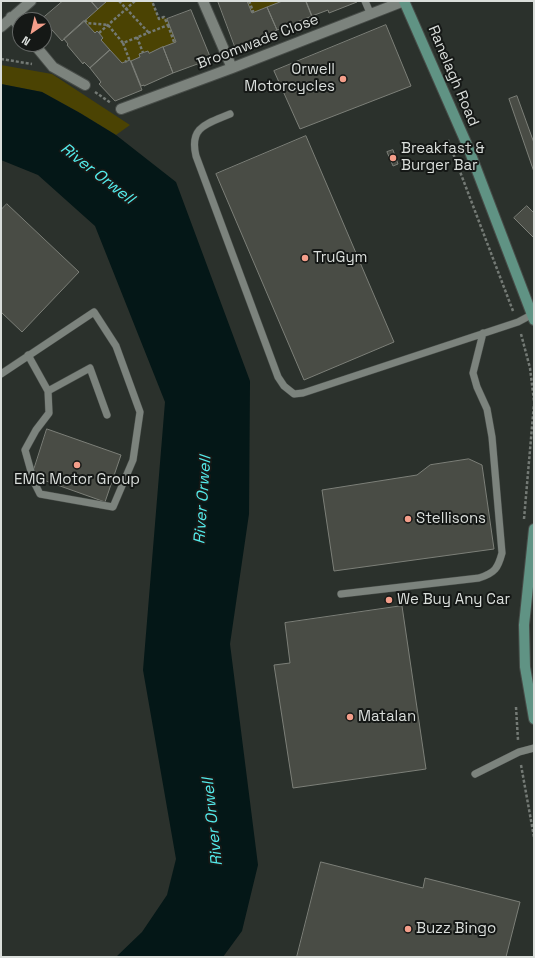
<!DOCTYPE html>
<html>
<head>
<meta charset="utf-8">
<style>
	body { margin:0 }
	#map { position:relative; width:535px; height:958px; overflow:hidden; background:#2b312c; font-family:"Space Grotesk",sans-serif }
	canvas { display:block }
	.frame { position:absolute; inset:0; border:2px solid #dadedb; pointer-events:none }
	.north { position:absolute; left:12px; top:12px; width:40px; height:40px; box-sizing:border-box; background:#151816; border:1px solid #646765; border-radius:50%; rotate:214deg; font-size:11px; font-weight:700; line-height:16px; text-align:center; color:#dadedb }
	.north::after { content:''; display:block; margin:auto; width:14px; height:18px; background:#f49e8a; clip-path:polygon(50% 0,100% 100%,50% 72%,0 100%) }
</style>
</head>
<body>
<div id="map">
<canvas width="535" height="958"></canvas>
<div class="frame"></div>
<div class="north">N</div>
</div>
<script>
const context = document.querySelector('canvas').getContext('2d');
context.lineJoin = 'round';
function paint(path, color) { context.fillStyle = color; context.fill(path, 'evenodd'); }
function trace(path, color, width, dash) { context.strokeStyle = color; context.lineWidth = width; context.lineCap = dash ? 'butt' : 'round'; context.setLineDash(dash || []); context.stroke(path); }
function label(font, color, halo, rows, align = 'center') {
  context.font = font + ' "Space Grotesk",sans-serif'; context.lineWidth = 4; context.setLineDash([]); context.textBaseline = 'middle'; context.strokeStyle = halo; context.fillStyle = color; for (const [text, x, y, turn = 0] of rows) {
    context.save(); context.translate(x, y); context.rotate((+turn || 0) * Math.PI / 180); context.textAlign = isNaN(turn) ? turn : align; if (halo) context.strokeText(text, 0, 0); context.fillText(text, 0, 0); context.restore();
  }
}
paint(new Path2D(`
	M107,1h45l7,18 5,-2 3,2 9,23 -27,11 -1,-2 -8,3v3l-9,4 -1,-1 -8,3 -21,-23 2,-2 -6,-7 -2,2 -11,-12z
	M247,1h32l1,1 -28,11z
	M1,65l51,9 78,51 -14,10 -36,-22 -38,-21 -41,-8z`), '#4b4303');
paint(new Path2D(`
	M1,84l41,8 38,21 36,22 60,47 74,199 -1,133 -19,130 28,221 -16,66 -19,26h-107l26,-25 25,-37 9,-36 -33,-189 22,-268 -70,-176 -57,-51 -37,-15z`), '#041717');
const building = new Path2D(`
	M63,1h28l7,8 -36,32 -20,-22z
	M91,1h16l-9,8z
	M218,1h29l5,12 15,-6 10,23 -17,7 1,2 -25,10z
	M279,1h27l6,15 -15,6 1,3 -9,3 -1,-2 -11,4 -10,-23 13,-5z
	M306,1h50l1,1 -28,11 -1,-3 -16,6z
	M191,10l20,49 -38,14 -10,-26 13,-5 -9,-23z
	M84,21l11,12 2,-2 2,2 4,5 -2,2 9,10 -20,18 -6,-6 -1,2 -16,-19 1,-1 -4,-5z
	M386,25l25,61 -111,43 -26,-58z
	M163,47l10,26 -29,13v-1l-3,1 -10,-25 9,-4 -1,-3 9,-3 1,2z
	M110,50l12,13 8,-3 12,30 -27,11 -16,-17 2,-2 -11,-14z
	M517,96l17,47v29l-25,-73z
	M306,136l88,206 -90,38 -88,-206z
	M393,150l5,14 -5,2 -6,-14z
	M7,204l72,68 -57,60 -21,-20v-102z
	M527,206l7,7v25l-20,-20z
	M47,429l74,26 -16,47 -73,-26z
	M469,459l13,6 12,84 -160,22 -12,-81 95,-15 13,-10z
	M402,606l24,163 -133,19 -19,-123 16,-2 -5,-40z
	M321,862l102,26 2,-10 95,24 -14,55h-209z`);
paint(building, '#494c45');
trace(building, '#7c7f78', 1);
const lane = new Path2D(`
	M365,1l6,14
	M230,114c-24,10 -41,13 -34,42l82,221 6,9 10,8 9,-1 215,-71 15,-8
	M28,355l20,36 42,-23 17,47
	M1,374l93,-62 22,34 24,66 -7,48 -20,47 -73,-13 -6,-12 -9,-32 11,-20 13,-17 -1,-22
	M341,594l138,-16c16,-5 19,-10 23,-25l-10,-116 -5,-28 -10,-22 -4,-14 10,-40
	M475,774l44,-22 15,-4`);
const street = new Path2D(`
	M203,1l29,67
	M11,17l9,10
	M1,27l30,-26
	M34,44l19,23 32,18
	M121,109l111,-41 172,-67`);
const secondary = new Path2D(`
	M404,1l64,146 66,173
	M534,529l-10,96 1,42 9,52`);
trace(lane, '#474c48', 8);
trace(street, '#474c48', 12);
trace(secondary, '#474c48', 12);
trace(new Path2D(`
	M119,1l30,32
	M249,1l4,10 -2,1
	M85,20l2,3 21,2 15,18 45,-18 -4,-8 -5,2 -7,-18
	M168,25l6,17 1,-1
	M99,33l36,-32
	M137,37l6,16
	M123,43l6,16 -4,3
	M1,59l31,5
	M95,92l16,11
	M448,140l65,171
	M521,334l9,34 4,33
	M524,519l10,-115
	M516,707l2,33
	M521,765l13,72`), '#747a75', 2.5, [3, 2]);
trace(lane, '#7c837d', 7);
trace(street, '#7c837d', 10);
trace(secondary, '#609384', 10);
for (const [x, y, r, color] of [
	[343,79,4,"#f49e8a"],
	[393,158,4,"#f49e8a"],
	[305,258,4,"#f49e8a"],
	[77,465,4,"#f49e8a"],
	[408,519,4,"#f49e8a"],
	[389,600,4,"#f49e8a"],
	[350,717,4,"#f49e8a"],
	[408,929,4,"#f49e8a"]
]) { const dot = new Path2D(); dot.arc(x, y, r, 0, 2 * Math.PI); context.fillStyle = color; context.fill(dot); trace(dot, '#151816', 1.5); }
label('15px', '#dadedb', '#151816', [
	["Broomwade Close",258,42,-21],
	["Ranelagh Road",453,76,67]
]);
label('15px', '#dadedb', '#151816', [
	["Orwell",335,70,"right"],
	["Motorcycles",335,87,"right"],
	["Breakfast &",401,149],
	["Burger Bar",401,166],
	["TruGym",313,258],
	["EMG Motor Group",77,480,"center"],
	["Stellisons",416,519],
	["We Buy Any Car",397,600],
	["Matalan",358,717],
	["Buzz Bingo",416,929]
], 'left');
label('italic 16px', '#54ebeb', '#151816', [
	["River Orwell",97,174,38],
	["River Orwell",203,500,-86],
	["River Orwell",213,822,-96]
]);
</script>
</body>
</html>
